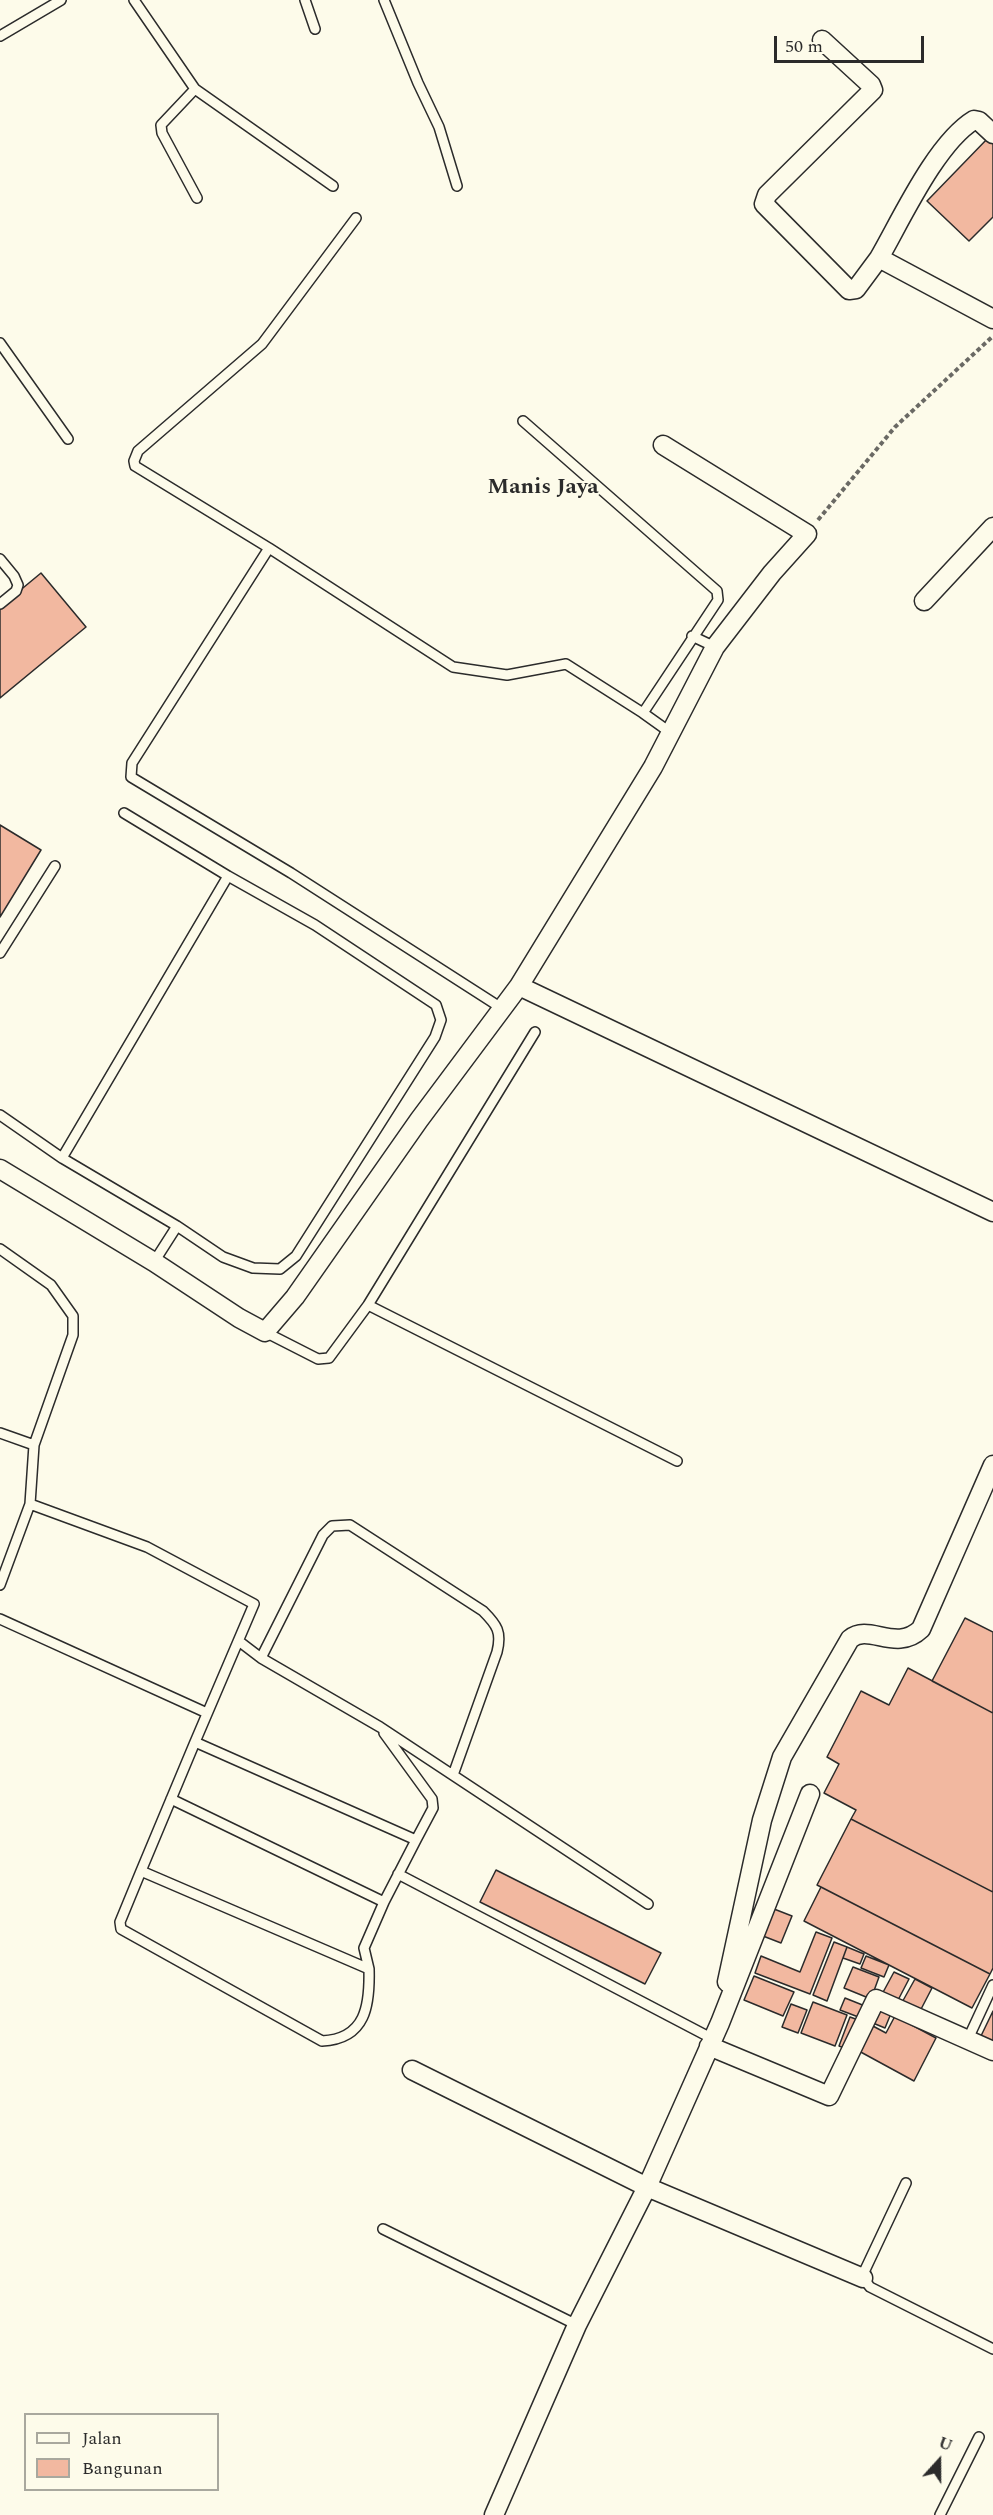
<!DOCTYPE html>
<html>
<head>
<meta charset="utf-8">
<style>
	body { margin:0 }
	#map { position:relative; width:993px; height:2515px; overflow:hidden; background:#fdfbea; font-family:Spectral,serif }
	canvas { display:block }
	.legend { position:absolute; left:24px; top:2413px; width:195px; height:78px; box-sizing:border-box; background:#fdfbea; border:2px solid #a9a89e; margin:0; padding:8px 10px; list-style:none; font-size:18px; color:#2b2b2b }
	.legend li { display:flex; align-items:center; gap:12px; height:30px }
	.legend b { width:30px; border:2px solid #a9a89e }
	.north { position:absolute; left:909px; top:2431px; width:60px; height:60px; -webkit-text-stroke:4px #fdfbea; paint-order:stroke; rotate:21deg; font-size:16px; font-weight:700; line-height:24px; text-align:center; color:#2b2b2b }
	.north::after { content:''; display:block; margin:auto; width:21px; height:27px; background:#2b2b2b; clip-path:polygon(50% 0,100% 100%,50% 72%,0 100%) }
	.scale { position:absolute; left:774px; top:36px; width:150px; height:27px; box-sizing:border-box; border:3px solid #2b2b2b; border-top:0; padding-left:8px; font-size:18px; line-height:21px; white-space:nowrap; color:#2b2b2b; -webkit-text-stroke:4px #fdfbea; paint-order:stroke }
</style>
</head>
<body>
<div id="map">
<canvas width="993" height="2515"></canvas>
<ul class="legend">
<li><b style="height:8px;background:#fdfbea"></b>Jalan</li>
<li><b style="height:16px;background:#f2b8a0"></b>Bangunan</li>
</ul>
<div class="north">U</div>
<div class="scale">50 m</div>
</div>
<script>
const context = document.querySelector('canvas').getContext('2d');
context.lineJoin = 'round';
function paint(path, color) { context.fillStyle = color; context.fill(path, 'evenodd'); }
function trace(path, color, width, dash) { context.strokeStyle = color; context.lineWidth = width; context.lineCap = dash ? 'butt' : 'round'; context.setLineDash(dash || []); context.stroke(path); }
function label(font, color, halo, rows, align = 'center') {
  context.font = font + ' Spectral,serif'; context.lineWidth = 4.5; context.setLineDash([]); context.textBaseline = 'middle'; context.strokeStyle = halo; context.fillStyle = color; for (const [text, x, y, turn = 0] of rows) {
    context.save(); context.translate(x, y); context.rotate((+turn || 0) * Math.PI / 180); context.textAlign = isNaN(turn) ? turn : align; if (halo) context.strokeText(text, 0, 0); context.fillText(text, 0, 0); context.restore();
  }
}
const building = new Path2D(`
	M989,137l4,4v76l-24,24 -42,-40z
	M41,573l45,54 -86,71v-91z
	M0,825l41,25 -41,67z
	M965,1618l28,14v81l-61,-32z
	M908,1668l85,45v179l-142,-73 5,-9 -32,-17 15,-29 -12,-7 34,-66 28,14z
	M851,1819l142,73v76l-3,6 -173,-89z
	M496,1870l165,83 -16,31 -165,-82z
	M821,1887l169,87 -18,34 -168,-87z
	M774,1909l18,7 -11,27 -18,-7z
	M816,1932l16,6 -22,56 -55,-21 6,-17 39,16z
	M834,1942l13,5 -20,54 -14,-6z
	M847,1947l17,7 -4,10 -17,-6z
	M866,1956l23,9 -5,12 -23,-9z
	M853,1967l26,10 -8,22 -27,-11z
	M894,1972l15,7 -13,25 -15,-8z
	M754,1976l40,16 -11,24 -39,-16z
	M915,1979l17,9 -14,27 -18,-9z
	M845,1998l20,8 -4,12 -21,-8z
	M813,2002l34,13 -12,31 -34,-13z
	M791,2004l16,6 -9,23 -16,-6z
	M875,2004l17,7 -7,17 -17,-7z
	M993,2011v33l-13,-6z
	M895,2016l41,22 -22,43 -57,-31 14,-25 15,8z
	M850,2017l11,4 -11,29 -11,-4z`);
paint(building, '#f2b8a0');
trace(building, '#2b2b2b', 1.5);
const lane = new Path2D(`
	M134,0l61,89 138,97
	M305,0l10,29
	M384,0l34,83 21,44 18,59
	M0,36l61,-36
	M195,89l-34,36 1,8 35,65
	M356,218l-94,126 -124,107 -4,10 1,5 134,82 184,119 54,8 59,-11 77,49 75,-113 -1,-9 -194,-170
	M0,343l68,96
	M269,548l-137,215 -1,14 160,96 212,136
	M0,559l14,17 4,9 -2,6 -16,13
	M692,636l23,11
	M643,713l28,20
	M124,813l104,63
	M0,953l55,-87
	M0,1115l62,43 115,68 -23,36
	M62,1158l166,-282 87,49 121,80 5,15 -6,17 -139,219 -16,13 -27,-1 -30,-11 -46,-31
	M0,1249l51,36 22,31v19l-39,110 -4,59 117,43 107,57 -59,138 221,98 -32,62 -213,-103
	M368,1305l309,156
	M265,1332l53,27 11,-1 39,-53 167,-273
	M0,1433l34,12
	M0,1585l30,-81
	M0,1619l207,94
	M240,1642l21,16 119,69 268,177
	M261,1658l62,-123 9,-9 18,-1 133,86c14,14 19,21 14,41l-44,123
	M384,1733l48,66 1,9 -17,32
	M195,1742l-54,129 228,98 -5,-21 20,-46
	M141,1871l-21,51 1,7 201,112c44,-2 48,-36 47,-72
	M398,1874l315,165
	M967,2041l26,-56
	M906,2183l-41,87 -2,8 7,9 123,62
	M383,2229l194,96
	M940,2515l39,-78`);
const street = new Path2D(`
	M822,40l49,45 2,5 -106,105 -3,9 85,86 7,-1 23,-31
	M993,134l-14,-13 -5,-1c-38,23 -73,100 -95,138l114,61
	M924,601l69,-74
	M519,986l474,226
	M0,1169l154,93 85,56 26,14 30,-35 124,-177 100,-134 134,-219 62,-120 57,-74 35,-39 -144,-89
	M727,1982l35,-162 20,-63 68,-118c19,-16 46,14 71,-10l72,-164
	M709,2046l120,50 47,-97 117,52
	M412,2070l235,117 216,91
	M494,2515l83,-190 70,-138 73,-164 90,-229`);
trace(lane, '#2b2b2b', 12);
trace(street, '#2b2b2b', 21);
trace(new Path2D(`
	M818,520l77,-93 97,-90`), '#6a6964', 4, [4.5, 3]);
trace(lane, '#fdfbea', 9);
trace(street, '#fdfbea', 18);
label('bold 22px', '#2b2b2b', '#fdfbea', [
	["Manis Jaya",543,489]
]);
</script>
</body>
</html>
